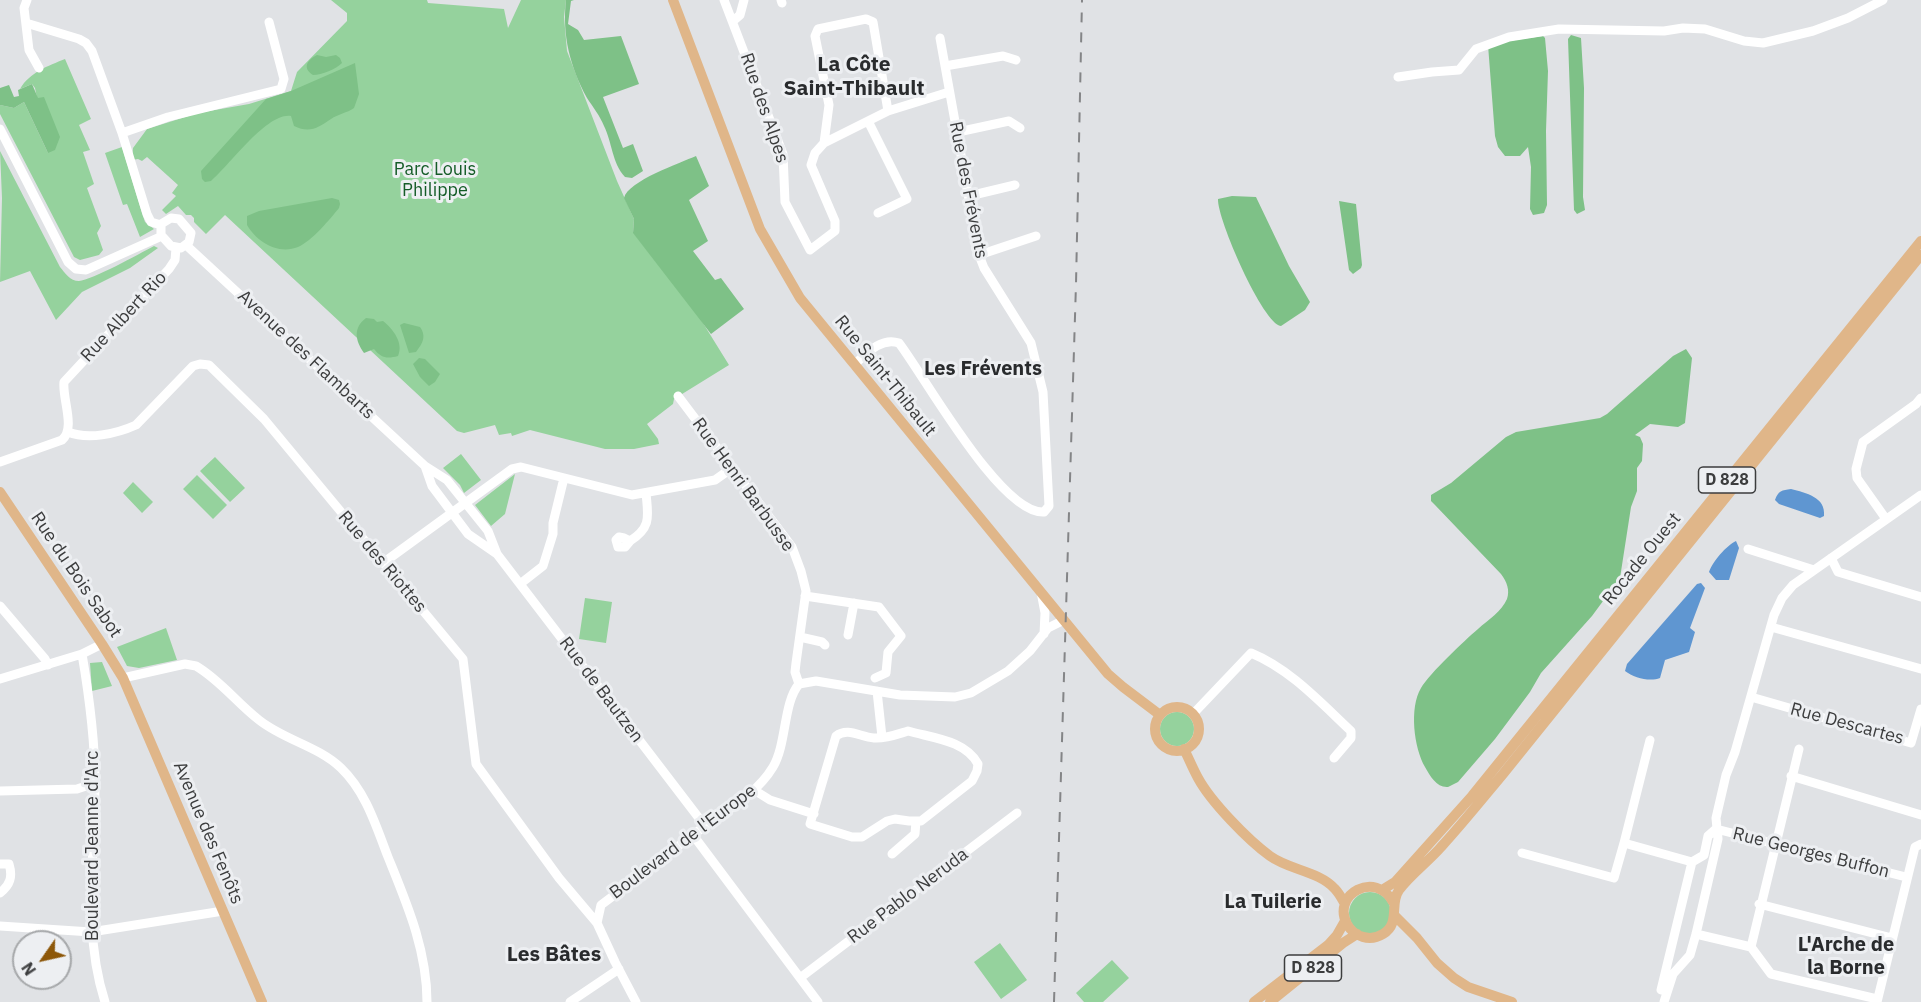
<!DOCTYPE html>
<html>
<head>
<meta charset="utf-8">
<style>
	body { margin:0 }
	#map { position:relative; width:1921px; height:1002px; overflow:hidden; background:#e0e2e5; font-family:"IBM Plex Sans",sans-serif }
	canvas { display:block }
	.north { position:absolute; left:12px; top:930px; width:60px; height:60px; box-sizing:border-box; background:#edeff2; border:2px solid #a6a8aa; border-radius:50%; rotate:236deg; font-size:16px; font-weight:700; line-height:24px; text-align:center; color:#3c3d3e }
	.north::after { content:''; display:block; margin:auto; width:21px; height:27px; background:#8d5709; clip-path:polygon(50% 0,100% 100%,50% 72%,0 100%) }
</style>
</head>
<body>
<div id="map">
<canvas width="1921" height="1002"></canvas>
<div class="north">N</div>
</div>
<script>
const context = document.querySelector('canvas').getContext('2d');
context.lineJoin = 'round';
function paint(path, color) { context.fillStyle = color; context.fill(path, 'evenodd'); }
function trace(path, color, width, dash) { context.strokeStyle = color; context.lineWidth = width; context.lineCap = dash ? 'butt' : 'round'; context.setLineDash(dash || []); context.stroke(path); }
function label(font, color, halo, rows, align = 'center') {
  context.font = font + ' "IBM Plex Sans",sans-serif'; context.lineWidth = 6; context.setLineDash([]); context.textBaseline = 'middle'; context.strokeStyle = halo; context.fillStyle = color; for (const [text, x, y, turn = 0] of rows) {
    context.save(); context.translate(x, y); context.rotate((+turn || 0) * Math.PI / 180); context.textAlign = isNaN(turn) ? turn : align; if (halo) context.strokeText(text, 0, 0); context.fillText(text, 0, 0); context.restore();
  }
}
paint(new Path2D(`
	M331,0h96l1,3 76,6 4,19 13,-28h45l-2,17 3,34 50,130 17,38 -1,13 65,83 31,50 -55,34 -1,5 -26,20 11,15 1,5 -25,5h-29l-75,-19 -18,6 -1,-3 -12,2 -4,-10 -31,8 -7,-2 -232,-216 -19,19 -12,-12v-4l-3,-3h-5l-8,-9 -12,8 -4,-4 14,-14 -4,-3 6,-8 -31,-28 -5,4 -4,-2 -6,1 1,-12 14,-19 51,-16 51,-9 42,-13 6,-19 50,-51v-8z
	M65,59l26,60 -12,6 11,25 -7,2 11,32 -7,4 14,38 -4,7 6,17 -4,5 -19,5 -6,-3 -74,-143v-9l14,3 10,-6 24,51 -13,-65 -3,-4 -12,5c10,-17 28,-23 45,-30z
	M122,147l20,66 3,9 9,7 -14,8 -13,-33 -4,1 -18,-52z
	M0,151l60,116c5,6 10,14 19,14 13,-1 60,-27 75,-35l4,2 -28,20 -48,24 -26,28 -26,-49 -30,11 2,-84z
	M461,454l20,26 -17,13 -4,-8 -17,-17z
	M215,457l30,31 -15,14 -30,-31z
	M515,474l-10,40 -14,12 -16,-21z
	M197,475l30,30 -14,14 -30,-30z
	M133,482l20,20 -11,11 -19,-20z
	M585,598l27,4 -6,41 -27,-4z
	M166,628l11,32 -38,8 -12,-2 -10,-19z
	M102,662l10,24 -20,5 -2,-28z
	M1160 729a17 17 0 1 1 34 0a17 17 0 1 1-34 0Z
	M1349 913a21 21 0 1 1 42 0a21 21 0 1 1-42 0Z
	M1000,943l27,37 -26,19 -27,-37z
	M1112,960l17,18 -26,24h-19l-8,-9z`), '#95d29d');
paint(new Path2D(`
	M566,0h8l-3,1 -3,23 10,6 6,10 37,-4 18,48 -36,13 20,51 10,-4 10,27 -11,7 -7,-1c-13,-14 -13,-35 -21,-51 -4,-10 -11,-19 -17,-28 -17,-31 -25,-63 -21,-98z
	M1571,35l10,3 3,50 -1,109 2,13 -8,4 -3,-4 -6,-171z
	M1543,36l2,2 3,33 -2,60 1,74 -3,8 -11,2 -3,-6 1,-42 -3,-20 -8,9h-15l-7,-9 -3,-11 -7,-91 13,-3z
	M317,55l9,2 10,-2 4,3 2,5c-6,6 -20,12 -29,12 -11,-7 -6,-15 4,-20z
	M355,63l4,31 -5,14c-7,5 -16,6 -23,11 -12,8 -21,15 -37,7l-3,-10c-24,-4 -62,50 -80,65l-6,1 -3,-3 -1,-8 65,-72 25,-8z
	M32,84l6,14 6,-1 16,40 -5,13 -7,3 -24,-51 -10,6 -14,-3v-17l9,-3 5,12 5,-1 -1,-6z
	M696,156l13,30 -20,14 19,41 -15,10 22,29 6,-2 23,31 -33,25 -78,-101 1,-14 -10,-21c4,-17 56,-35 72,-42z
	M1232,196l24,1 33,69 21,36 -5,8 -24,16c-18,-2 -64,-107 -63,-127z
	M332,198l7,2 1,4 -1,4c-9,11 -27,33 -41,39 -20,8 -41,-5 -51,-22v-9l12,-5z
	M1339,201l17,3 6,61 -1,3 -8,6 -4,-4z
	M366,318l8,1 3,3 6,-1c10,8 21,22 15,35 -11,3 -17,2 -24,-7l-10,4c-9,-13 -11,-25 2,-35z
	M404,323l16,4c7,10 2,17 -4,25l-7,1 -9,-28z
	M1686,349l6,9 -7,65 -7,4 -28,-3 -15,11 5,2 3,7 -1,17 -5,7v23l-6,16 -11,71 -28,38 -51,57 -11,19 -35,47 -37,43 -10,5c-11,1 -18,-11 -23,-20 -11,-19 -16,-59 -4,-79 9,-15 43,-47 57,-59 10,-9 24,-18 29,-30 3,-9 0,-17 -6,-25l-66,-69 -4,-4v-6l20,-12 55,-46 10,-5 84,-14 7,-4 66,-58z
	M419,358l6,1 15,15 -5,8 -6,4 -9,-9 -7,-13z`), '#7ec187');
paint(new Path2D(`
	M1791,489c15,4 35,8 33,27l-4,2 -41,-14 -4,-4c3,-9 7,-10 16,-11z
	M1736,541l3,7 -10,32h-13l-7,-8c4,-11 17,-26 27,-31z
	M1701,583l4,5 -15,40 5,4 -6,20 -24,8 -5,18c-10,4 -26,0 -35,-7l2,-7 70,-80z`), '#5f96d1');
trace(new Path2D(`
	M27,0l-3,8 5,42 10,18
	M724,0l59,154 2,48 25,48 25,-19v-10l-24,-56 4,-12 9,-10 64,-32 61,-19
	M781,0l1,3
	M733,21l7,-6 4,-15
	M26,23l53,16 7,4 6,8 30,82 25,81 4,8 10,3
	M945,66l58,-10 13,4
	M1398,77l34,-5 27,-2 17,-21 33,-12 50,-8 105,2 19,-3 22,1 39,12 19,2 50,-12 35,-13 35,-18
	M868,121l39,78 -29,14
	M0,129l68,133 8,7 10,1 76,-34
	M958,132l51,-11 11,7
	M122,133l46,-16 113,-28 3,-10 -15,-57
	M824,143l5,-38 -14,-69 3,-7 48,-10 7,3 15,89
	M969,196l46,-11
	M171,218l8,1 12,14 -2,9 -8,6 -10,-2 -10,-11v-11z
	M186,245l239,221 22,14 41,51 9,23 208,272
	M979,255l57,-19
	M854,365c13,-12 27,-28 45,-22 26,34 102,172 145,169l5,-6 -6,-114 -12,-49 -47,-75 -5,-13 -39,-217
	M678,396l114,151 9,24 5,20 -10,72 -1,9 4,12
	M68,432c20,8 48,2 68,-7l57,-59 7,-2 9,1 55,54 199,240 13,105 83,114 38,45
	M0,462l62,-22c14,-12 0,-41 2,-58l105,-113 6,-9 1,-12
	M425,466l7,20 36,48 29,20
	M1886,519l-29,-41 -1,-9 7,-27 53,-38 5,-6
	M630,541l-5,6h-7l-2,-7 3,-3 5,1 6,3c22,-14 18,-25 16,-48
	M1748,549l66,21
	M1831,558l7,14 83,25
	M383,563l129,-94 9,-2 111,28 83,-15 17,-12
	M520,584l23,-18 10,-32v-11l11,-45
	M1041,592l4,21 -1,21
	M805,596l74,11 22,29 -13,16 -2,21 -11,5
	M0,606l45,53 3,6
	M1771,627l150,42
	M848,635l6,-32
	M800,637l22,5 3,3
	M82,654c7,41 13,87 13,128 0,74 -13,149 10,220
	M123,678l62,-14 11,2c24,14 41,37 63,54 25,20 59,26 82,48 25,24 35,58 47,89 19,47 39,93 39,145
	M0,679l82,-25 20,-10
	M877,691l5,46
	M1751,697l160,46 10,-34
	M1193,714l58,-61c39,16 69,49 100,78v7l-17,20
	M908,731c24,7 57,9 70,33l-1,7 -5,10 -51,40h-12l-14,-2 -8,2 -25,16h-10l-42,-13 26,-88c12,-9 24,1 38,2 11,1 24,-4 34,-7z
	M1799,749l-48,198 20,27 106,25
	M1791,776l130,39
	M754,790l16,10 44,14
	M0,791l77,-2 18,-6
	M1716,829l190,48
	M693,835l125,167
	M1624,843l26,-103
	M1522,853l92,25 10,-35 68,19
	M892,854l23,-20 1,-13
	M0,864h9c4,13 1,21 -9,29
	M1759,904l133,34
	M0,926l91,6 132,-21
	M1696,934l55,13
	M800,978l217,-165
	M1661,990l31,-128 12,-7 4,-19 8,-7
	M570,1002l49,-33
	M636,1002l-21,-40 -18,-39 4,-18c31,-23 61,-47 92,-70 27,-21 62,-38 80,-68 14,-24 10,-64 26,-83l17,-3 84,14 55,2 16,-4 37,-22 22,-20 18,-23 16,-8
	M1664,1002l9,-28 17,-19 6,-21 22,-95 -2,-21 10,-43 9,-23 39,-137 8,-17 11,-13 128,-90
	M1877,1002l38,-155 6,-3`), '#fff', 9);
trace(new Path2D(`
	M673,0l87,229 40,69 308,376 15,13 37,28
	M0,492l102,152 21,34 139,324
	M1155 729a22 22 0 1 1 44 0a22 22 0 1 1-44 0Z
	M1184,749c5,10 9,20 14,29 13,24 50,62 72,78 19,14 49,15 65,33 4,4 7,10 10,15
	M1382,890l13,-8 77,-86 449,-555
	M1393,902c-17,-32 -62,-8 -46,22 7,13 23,18 36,10 18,-11 6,-30 16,-44 12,-16 29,-28 42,-43 22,-24 42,-49 62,-73l418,-519
	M1395,916l22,22 20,25 17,15 14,9 44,15
	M1254,1002l74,-57 9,-10 8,-14
	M1270,1002l73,-59 14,-9`), '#e0b689', 10);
trace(new Path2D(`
	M1054,1002l22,-718 6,-284`), '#848587', 2, [10, 10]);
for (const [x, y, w] of [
	[1727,480,57],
	[1313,968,57]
]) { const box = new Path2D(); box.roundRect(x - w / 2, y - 13, w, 26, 4.5); context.fillStyle = '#edeff2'; context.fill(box); trace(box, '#3c3d3e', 1.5); }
label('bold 16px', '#3c3d3e', null, [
	["D 828",1727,480],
	["D 828",1313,968]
]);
label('18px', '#3c3d3e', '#edeff2', [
	["Rue des Alpes",764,108,71],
	["Rue des Frévents",968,190,79],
	["Rue Albert Rio",124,317,-47],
	["Avenue des Flambarts",306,355,43],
	["Rue Saint-Thibault",885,376,51],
	["Rue Henri Barbusse",743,485,54],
	["Rocade Ouest",1642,559,-51],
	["Rue des Riottes",382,562,50],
	["Rue du Bois Sabot",76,575,56],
	["Rue de Bautzen",601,690,53],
	["Rue Descartes",1847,724,15],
	["Avenue des Fenôts",208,833,67],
	["Boulevard de l'Europe",683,842,-37],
	["Boulevard Jeanne d'Arc",93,846,-90],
	["Rue Georges Buffon",1811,853,14],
	["Rue Pablo Neruda",908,896,-37]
]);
label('18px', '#145c27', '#edeff2', [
	["Parc Louis",435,170],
	["Philippe",435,191]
]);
label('bold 20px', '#292b2d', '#edeff2', [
	["Les Frévents",983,369],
	["La Tuilerie",1273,902],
	["L'Arche de",1846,945],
	["la Borne",1846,968]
]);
label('bold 21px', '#292b2d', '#edeff2', [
	["La Côte",854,65],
	["Saint-Thibault",854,89],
	["Les Bâtes",554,955]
]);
</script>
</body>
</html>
